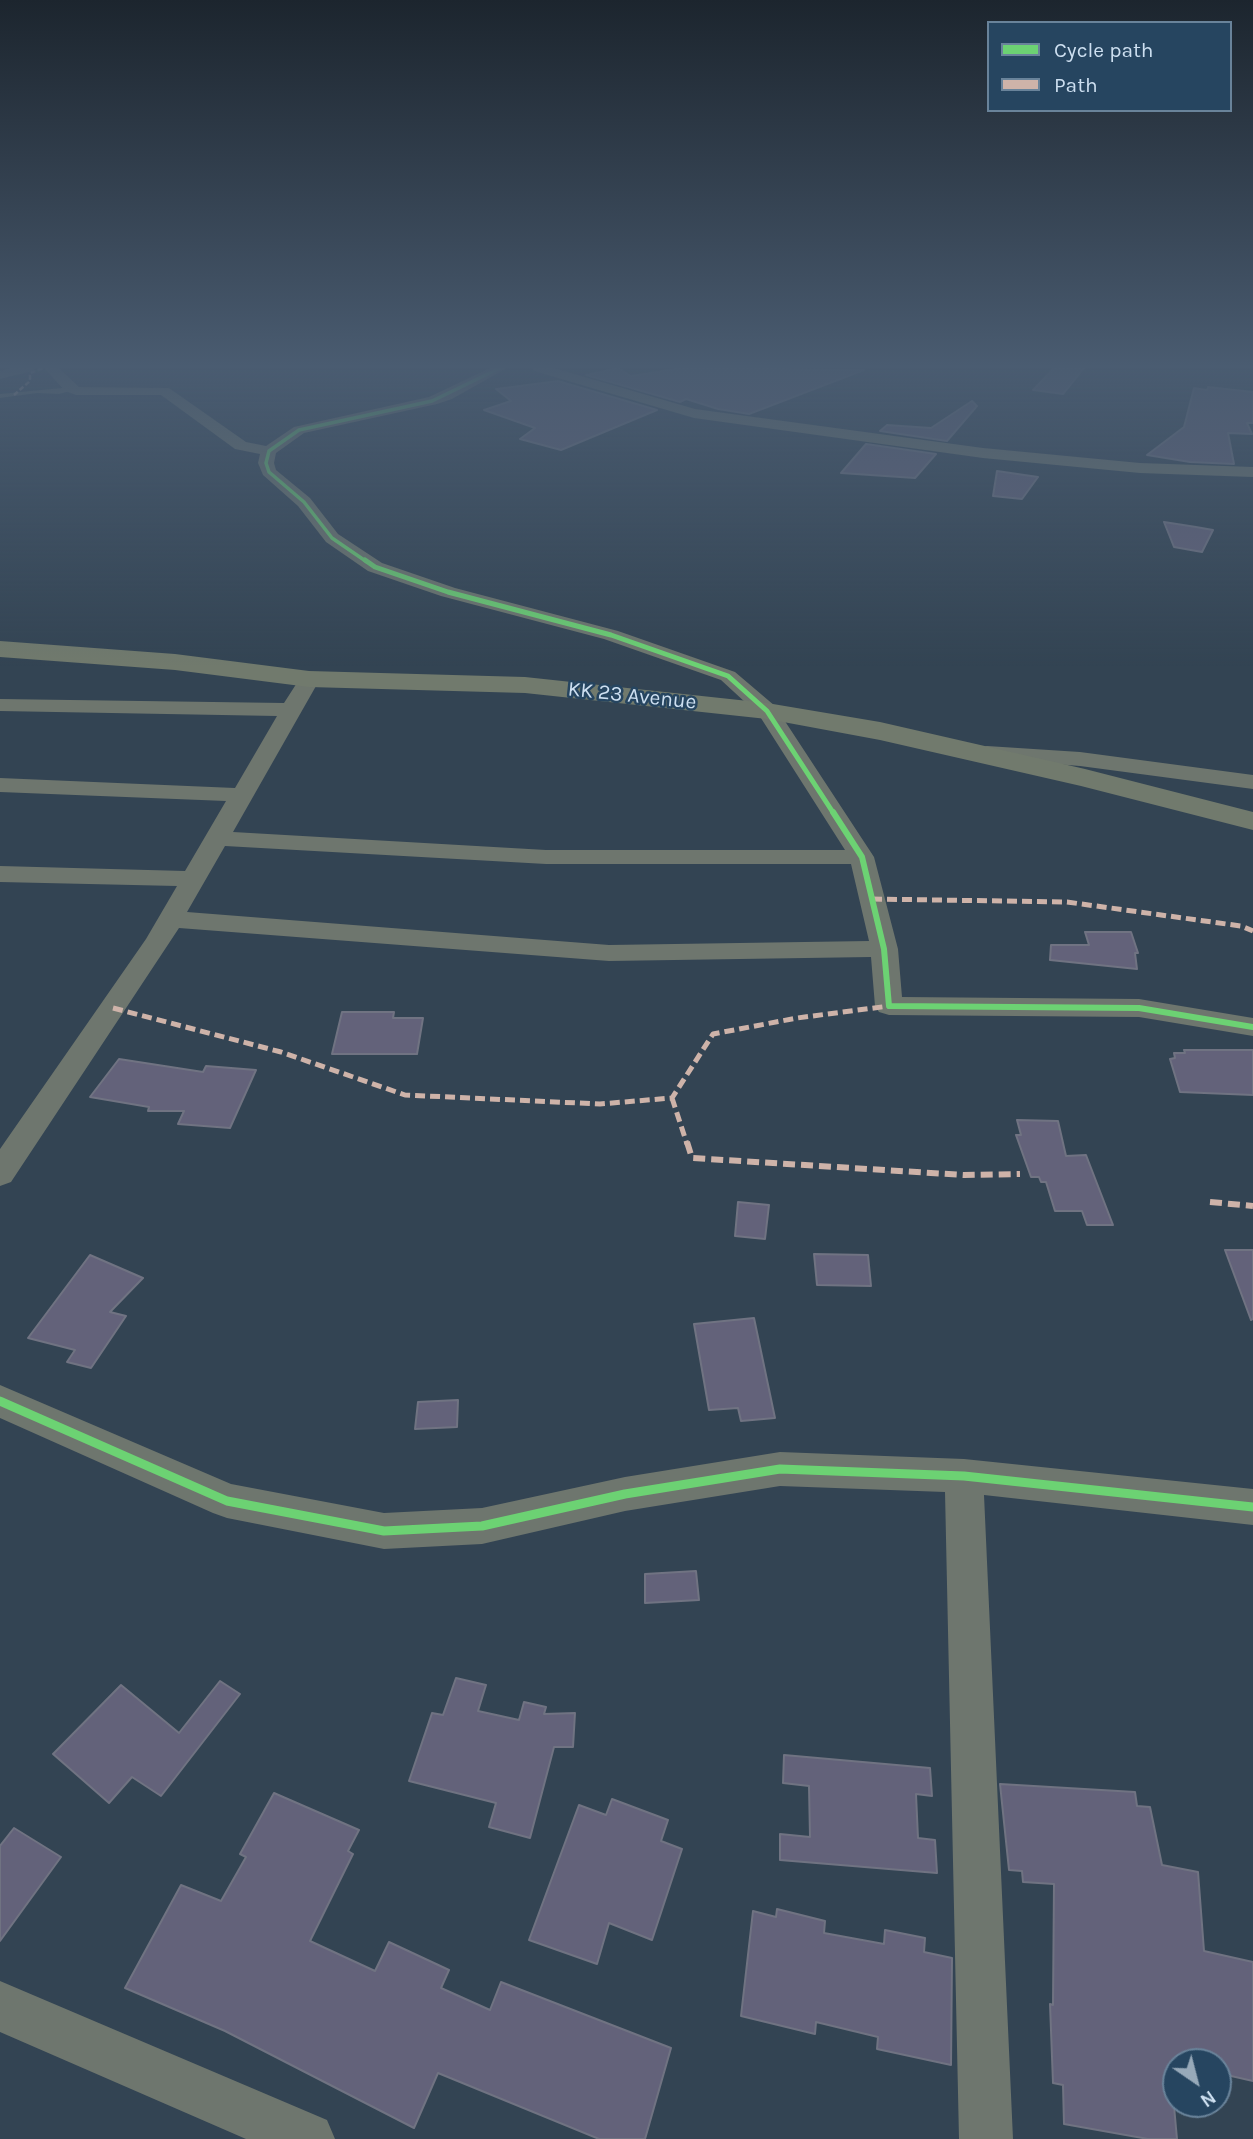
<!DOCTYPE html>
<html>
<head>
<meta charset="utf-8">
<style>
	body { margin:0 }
	#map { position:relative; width:1253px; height:2139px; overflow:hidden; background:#334453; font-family:Karla,sans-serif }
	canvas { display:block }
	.legend { position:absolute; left:987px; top:21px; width:245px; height:91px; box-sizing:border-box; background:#264560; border:2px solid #69839a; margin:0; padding:9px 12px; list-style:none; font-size:21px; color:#cddff0 }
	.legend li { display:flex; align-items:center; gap:14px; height:35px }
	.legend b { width:35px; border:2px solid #69839a }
	.north { position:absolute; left:1162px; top:2048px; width:70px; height:70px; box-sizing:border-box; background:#264560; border:2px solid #69839a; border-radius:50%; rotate:145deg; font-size:19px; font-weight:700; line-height:28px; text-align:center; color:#cddff0 }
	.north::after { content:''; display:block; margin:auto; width:24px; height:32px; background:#97a9b9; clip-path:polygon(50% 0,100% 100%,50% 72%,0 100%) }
</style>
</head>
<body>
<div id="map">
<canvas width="1253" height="2139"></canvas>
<ul class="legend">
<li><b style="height:9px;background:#6cd273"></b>Cycle path</li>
<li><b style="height:9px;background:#ceb3a9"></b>Path</li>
</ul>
<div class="north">N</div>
</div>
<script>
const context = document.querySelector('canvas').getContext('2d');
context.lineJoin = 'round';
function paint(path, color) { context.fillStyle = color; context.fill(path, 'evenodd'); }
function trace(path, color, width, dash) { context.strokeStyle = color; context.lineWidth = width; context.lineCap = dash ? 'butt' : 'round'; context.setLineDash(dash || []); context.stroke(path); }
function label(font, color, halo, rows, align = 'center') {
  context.font = font + ' Karla,sans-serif'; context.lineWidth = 5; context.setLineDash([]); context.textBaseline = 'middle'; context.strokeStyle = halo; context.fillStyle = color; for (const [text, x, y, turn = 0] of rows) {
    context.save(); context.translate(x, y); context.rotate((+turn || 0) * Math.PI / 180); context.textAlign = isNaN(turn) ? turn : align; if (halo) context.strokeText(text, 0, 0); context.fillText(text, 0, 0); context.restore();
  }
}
const building = new Path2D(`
	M618,368l13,8 50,-8 183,2 -115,44 -31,-5 -32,-10 -6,3 -94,-27z
	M1054,368h30l-21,26 -30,-4z
	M558,381l99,29 -96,40 -41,-11 15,-11 -51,-18 27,-9 -15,-12z
	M1208,387l45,5v31h-6l5,11 -24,-1 6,31 -44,-2 -43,-7 37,-28 10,-39 13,2z
	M972,401l5,5 -30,35 -67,-10 7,-6 44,3z
	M866,444l70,10 -21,24 -74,-5z
	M997,471l41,6 -16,22 -29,-3z
	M1164,522l32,5 17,3 -11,22 -28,-5z
	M1085,932h46l7,21h-3l2,16 -87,-9 1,-15h38z
	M342,1012h52l-1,6h30l-6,36h-85z
	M1184,1050h69v45l-73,-3 -10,-33 5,-1 -1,-5h11z
	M119,1059l84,13 3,-6 50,4 -26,58 -52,-4 6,-13h-36l1,-4 -59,-10z
	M1017,1120l41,1 8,35 20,-1 27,70h-26l-5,-14h-27l-9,-29h-5l-2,-5h-8l-15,-42h5z
	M738,1202l31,3 -4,34 -30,-3z
	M1225,1250h28v69l-2,1z
	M814,1254l54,1 3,31 -54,-1z
	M90,1255l53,23 -33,34 16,4 -35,52 -24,-6 8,-12 -47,-12z
	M754,1318l21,100 -34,3 -3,-13 -29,2 -15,-86z
	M458,1400l-1,27 -42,2 3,-27z
	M696,1571l3,29 -54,3v-29z
	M456,1678l30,7 -8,26 41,9 5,-18 22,5 -2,7 31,-1 -2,34h-19l-24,91 -41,-11 7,-24 -87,-22 23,-68 11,2z
	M220,1681l20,13 -79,102 -29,-19 -23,26 -56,-49 68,-69 58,48z
	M784,1755l146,13 2,28 -16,-2 2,44 17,2 2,33 -157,-13v-26l30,3 -1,-51 -26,-3z
	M1000,1784l135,8 2,14 13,1 12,58 36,7 6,79 49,11v119l-35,-8v-11h-48l7,77h-29l-84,-15 -1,-39 -10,-2 -3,-79 3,1 1,-121 -31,-2 -1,-11 -13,-1z
	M274,1793l85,37 -11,21 5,3 -43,87 65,30 14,-29 60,28 -8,18 49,22 11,-28 170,66 -26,91h-46l-161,-66 -24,55 -189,-97 -100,-43 56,-103 40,16 25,-44 -6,-3z
	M612,1799l56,21 -7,21 21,8 -30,91 -43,-17 -12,41 -68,-24 50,-135 27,10z
	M14,1828l47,29 -61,84v-95z
	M777,1909l48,12 -1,12 60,11 1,-14 40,8 -1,14 28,6 -1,107 -74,-16 1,-12 -62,-15 -1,12 -74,-18 12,-105 23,6z`);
paint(building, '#63627a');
trace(building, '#707382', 2);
paint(new Path2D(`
	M72,387l2,3 -15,4 -22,-1 -37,5v-4z`), '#6e766e');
paint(new Path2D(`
	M11,368h24l-2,3 -33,8v-8z
	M44,368h15l20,19 90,1 77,54 20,4 28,-19 135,-30 61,-29h17l-55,31 -15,5 -133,29 -28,20 -2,10 2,7 34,28 28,36 44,29 73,25 163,43 117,41 40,34 99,151 24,92 4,48 237,2 114,19v18l-114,-19 -250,-2 -10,-3 -4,-6 -4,-49 -262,4 -430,-33 -168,254 -11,4v-37l146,-210 31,-53 -177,-4v-16l185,5 41,-70 -226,-9v-14l235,10 42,-72 -277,-5v-12l284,4 18,-28h14l4,4 -87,153 313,18h299l-86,-135 -38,-35 -117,-41 -163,-43 -73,-25 -42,-29 -28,-36 -35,-31 -5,-12 2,-9 -25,-5 -74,-54h-85l-11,-4zM225,846l321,18h305l18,77 -260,4 -422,-33z
	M532,368h22l141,41 288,39 157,15 113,4v10l-113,-4 -157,-15 -289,-40 -160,-47z
	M987,746l93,6 173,23v14l-173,-23 -101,-8 -3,-5 3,-5z
	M0,1385l231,99 153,29 98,-5 143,-31 155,-25 184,7 289,30v36l-269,-30 29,644h-54l-14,-647 -165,-6 -155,25 -143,33 -98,5 -157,-31 -14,-5 -213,-95z
	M0,1981l327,139 8,19h-89l-246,-107z`), '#6e766e');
paint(new Path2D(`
	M0,641l175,13 134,17 216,6 242,26 113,19 205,47 168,43v18l-172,-44 -201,-46 -113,-21 -242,-26 -216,-6 -134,-17 -175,-13z`), '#717a6d');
trace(new Path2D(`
	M14,395l16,-14v-8l14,-5`), '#ceb3a9', 2.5, [5, 2.5]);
trace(new Path2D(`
	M872,899l195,3 174,24 12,5
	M113,1008l168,44 124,43 195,9 72,-6 41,-64 84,-16 92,-12
	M672,1098l15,46`), '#ceb3a9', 5, [10, 5]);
trace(new Path2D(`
	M687,1142l5,16 272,17 56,-1
	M1210,1202l43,4`), '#ceb3a9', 6, [12, 6]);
trace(new Path2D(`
	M367,562l-35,-24 -28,-36 -35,-30 -3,-9 3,-12 30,-21 133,-29 68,-33`), '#6cd273', 3.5);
trace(new Path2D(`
	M365,560l10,7 73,25 163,43 117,41 39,35 67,103`), '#6cd273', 5);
trace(new Path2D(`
	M833,812l29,45 22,92 5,57 250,2 114,19`), '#6cd273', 6);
trace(new Path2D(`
	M0,1401l227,100 157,30 98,-5 143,-32 155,-25 184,7 289,31`), '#6cd273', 9);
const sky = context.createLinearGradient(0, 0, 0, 667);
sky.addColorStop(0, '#1c252e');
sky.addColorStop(0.55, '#4a5c71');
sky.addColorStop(1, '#4a5c7100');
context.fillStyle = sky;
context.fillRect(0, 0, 1253, 667);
label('21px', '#cddff0', '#264560', [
	["KK 23 Avenue",632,696,6]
]);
</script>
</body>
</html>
